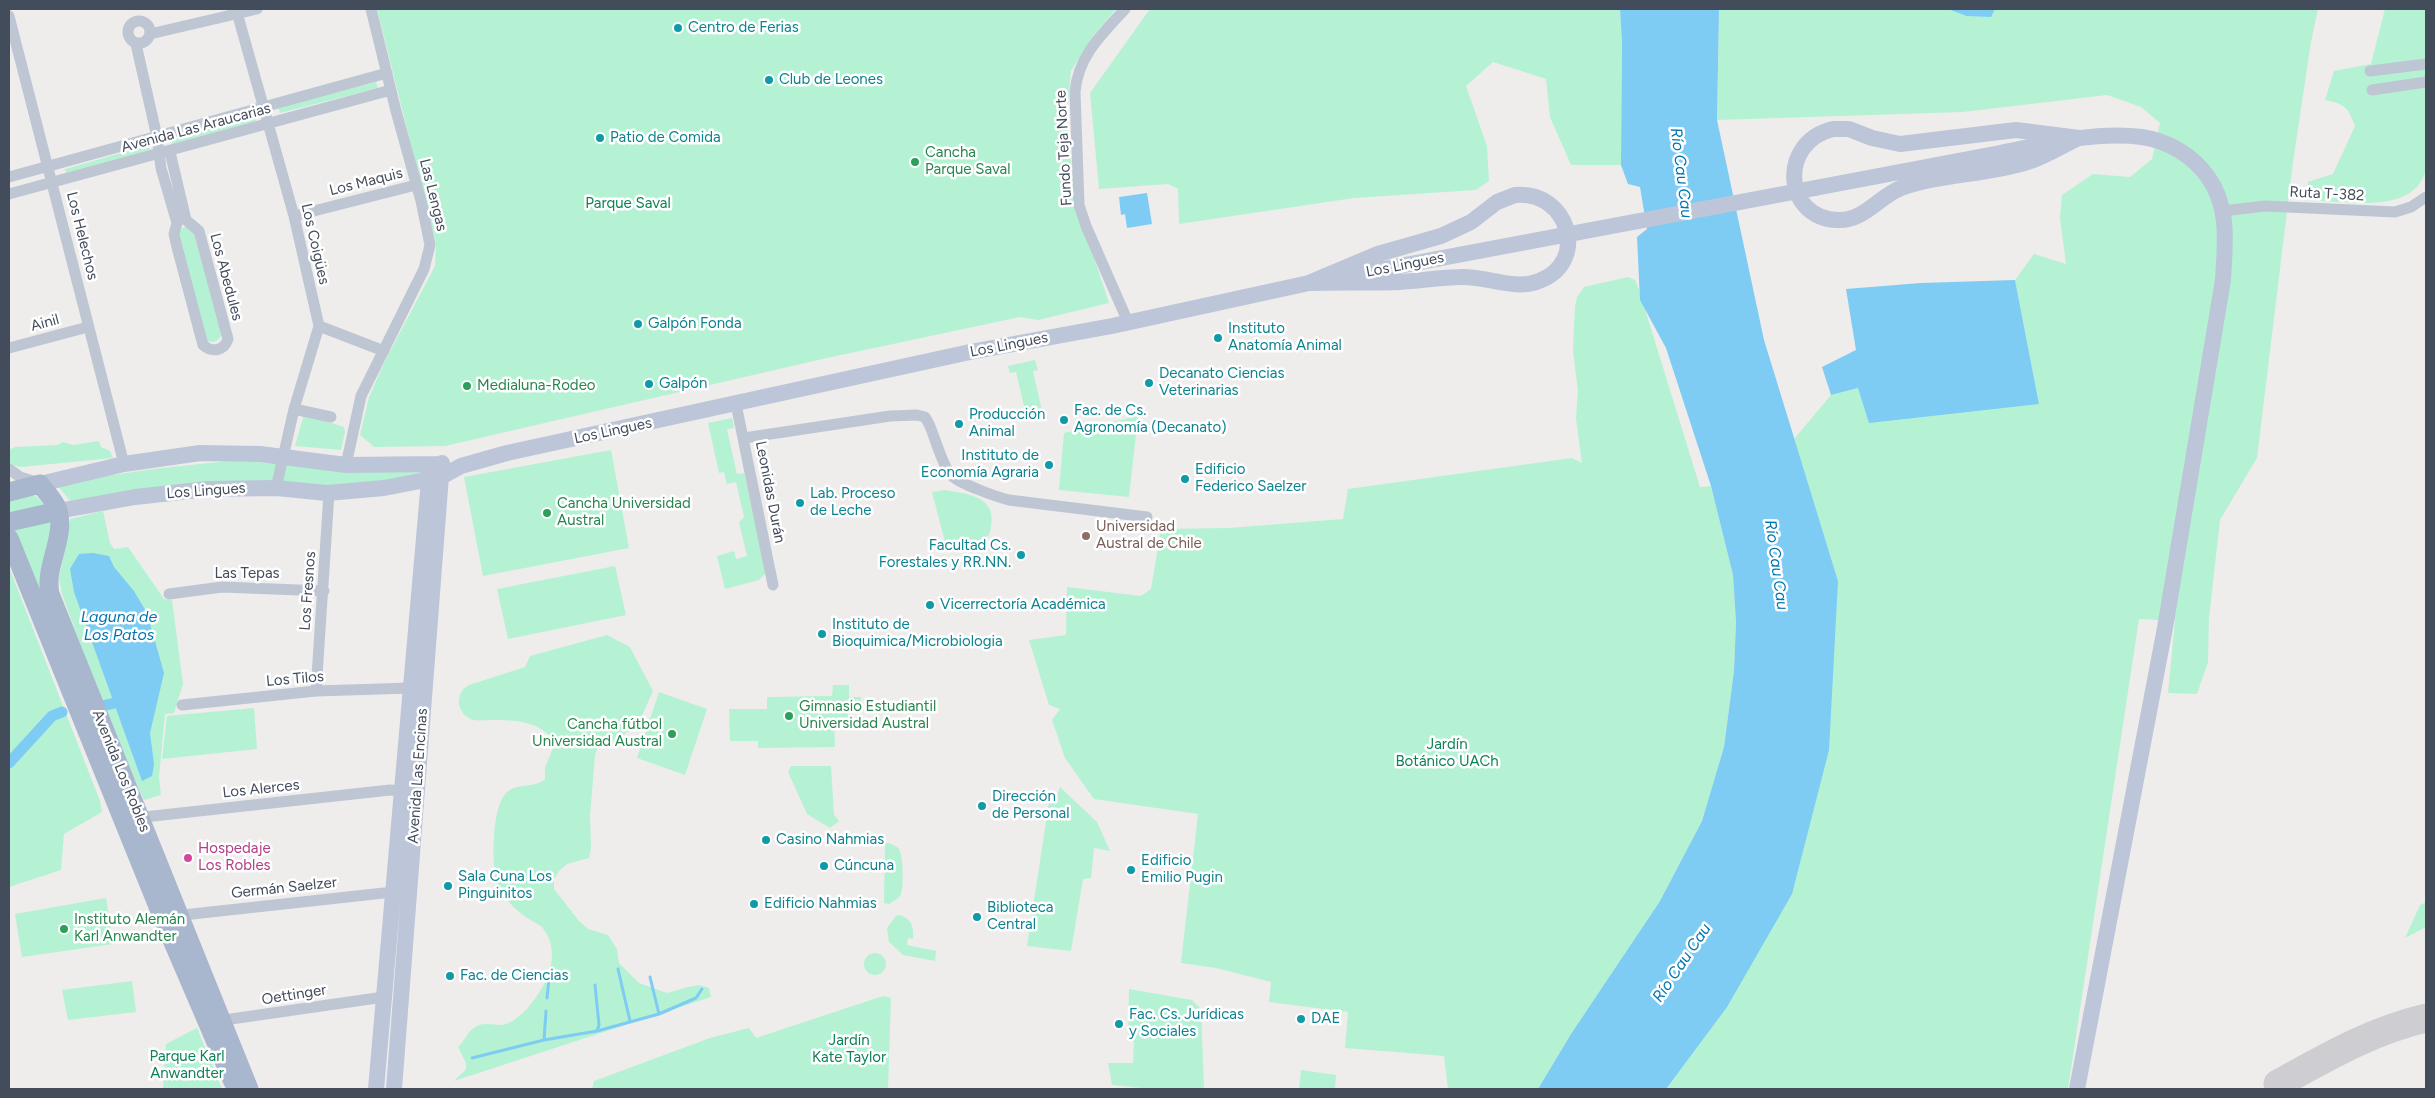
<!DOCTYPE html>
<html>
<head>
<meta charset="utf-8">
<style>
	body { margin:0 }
	#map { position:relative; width:2435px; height:1098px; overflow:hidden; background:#efecec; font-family:Figtree,sans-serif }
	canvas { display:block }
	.frame { position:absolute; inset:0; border:10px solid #434c5b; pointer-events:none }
</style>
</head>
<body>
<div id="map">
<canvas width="2435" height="1098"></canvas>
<div class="frame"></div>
</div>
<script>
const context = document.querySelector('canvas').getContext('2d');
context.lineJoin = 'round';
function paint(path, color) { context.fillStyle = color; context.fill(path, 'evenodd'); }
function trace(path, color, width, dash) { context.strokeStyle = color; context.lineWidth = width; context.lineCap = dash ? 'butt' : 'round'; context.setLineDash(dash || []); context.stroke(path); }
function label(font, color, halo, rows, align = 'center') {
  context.font = font + ' Figtree,sans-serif'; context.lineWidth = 5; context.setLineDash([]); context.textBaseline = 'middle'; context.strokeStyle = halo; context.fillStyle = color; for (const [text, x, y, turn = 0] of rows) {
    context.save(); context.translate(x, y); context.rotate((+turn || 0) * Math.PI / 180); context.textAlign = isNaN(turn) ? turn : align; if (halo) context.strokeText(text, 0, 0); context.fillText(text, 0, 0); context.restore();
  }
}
paint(new Path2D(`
	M377,9h739l-23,27 -22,35 -5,55 12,83 31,94 -71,17 -18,-3 -193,41 -382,88 -71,1 -14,-12 9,-38 16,-36 50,-95 1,-22z
	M1150,9h470l2,34 -1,122h-50l-21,-48 -4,-38 -53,-17 -27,24 21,60 2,35 -13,9 -122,8 -175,26 -1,-35 -10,-5 -69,5 -9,-96z
	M1719,9h599l-7,33 -18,120 -36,296 -37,62 -11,98 -1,44 -11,32 -29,-1 7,-72 -36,-2 -71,470h-404l174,-508 -44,-142 37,-44 27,-7 181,16 -24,-124 19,-26 32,10 -6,-46 2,-23 31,-21 37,3 22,-18 8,-36 -19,-16 -34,-12 -144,17 -246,8z
	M2385,9h41v161c-13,47 -83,30 -120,30l2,-18 25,-8 22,-48c-7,-19 -10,-22 -30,-26l9,-29 37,-7z
	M376,82l2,6 -98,25 -2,-6z
	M254,117l2,4 -84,23 -2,-4z
	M149,145l1,5 -84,23 -1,-4z
	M184,227h6l3,3 29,105c-5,7 -8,8 -16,6l-29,-108z
	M1628,277l7,3 4,10 61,197 11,-1 22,89 3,47 -2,49 -10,76 -22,74 -42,80 -89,133 -33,55h-90l-4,-33 -99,-8 3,-36 -79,-10 2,-20 -55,-14 -35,-5 17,-149 -104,-15 -29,-41 -13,-38 8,-11 -11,-4 -20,-65 37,-5 1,-48 74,9 10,-7 10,-60 68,-1 114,-9 5,-30 224,-31 10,5 -6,-44 2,-28 -5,-40 2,-45 2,-9 7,-10z
	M1035,360l3,10 -5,1 9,40 -16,4 -10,-43 -6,1 -2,-7z
	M304,414l40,13 1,5 -4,18 -46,-4z
	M1138,416l-9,81 -70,-7 5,-57z
	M732,418l2,10 -7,1 10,45 7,-1 23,99 -8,8 -34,9 -8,-33 17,-5 2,8 11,-3 -8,-34 5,-5 -8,-35 -9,2 -3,-12 -5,1 -11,-50z
	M99,441l2,6 9,4 3,7 -92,9 -10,-2 -2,-3v-12l6,-3 42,-2 6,-3 10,3z
	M611,450l18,98 -146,28 -19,-99z
	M228,461l192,7 4,6 -33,8 -321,19 -12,-15 8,-4 87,-13z
	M945,490c22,4 52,6 46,36 -1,6 -1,11 -7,13 -10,5 -26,5 -38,7l-14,-54z
	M27,493l10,4 8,8 -36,9v-16z
	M103,511l7,32 4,6 14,-2 36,52 8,1 11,84 -9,29 -9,1 -6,63 2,18 -17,5 -41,-93 -41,-113 -3,-15 11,-60z
	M51,518l-7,99 -31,-90z
	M615,566l11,49 -118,24 -11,-50z
	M9,567l91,234 2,11 -38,22 -3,36 -52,17z
	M607,635l23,12 23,44 -14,31 -24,20 -16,2 -4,11 -5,61 1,32 -2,10 -22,6 -8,7 -5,8v10l25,32 9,8 20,6 9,14 2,14 20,20 28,10 21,-6 11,-2 10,3 2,9 -257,84 12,-12v-6l-8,-16c6,-5 10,-16 17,-20 8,-5 17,-2 26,-2 17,-1 36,-27 43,-41 10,-18 12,-40 -2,-57 -3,-3 -9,-5 -13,-8 -10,-6 -21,-17 -28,-26 -11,-17 -10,-85 5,-100 11,-11 28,-4 39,-14v-12l10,-23c-12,-23 -40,-24 -62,-24 -6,0 -14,1 -20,0 -17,-6 -19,-27 -4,-35l56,-18 5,-11z
	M833,685h16v12h12v8l-13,1v17h-14l1,24 -77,1v-7h-28l-1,-32h38v-12l65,-1z
	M659,692l48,17 -22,66 -48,-17z
	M254,708l3,41 -95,10 5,-43z
	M791,766h40l3,49 5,6 -9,7 -23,-14 -19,-42z
	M1060,787l37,35 13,29 -16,-3 -3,30 -8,1 -12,72 -44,-5 22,-144h6z
	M885,842c5,2 11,3 14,7 4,6 5,38 2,45 -2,5 -8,7 -12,10l-5,-1z
	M106,898l7,46 -91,13 -7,-43z
	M2424,903h2v24l-21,11 15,-33z
	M900,915c12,4 14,12 13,24l-5,-1 -1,7 29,6 -1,10 -32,-6 -14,-13 -2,-14 9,-12z
	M864 964a11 11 0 1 1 22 0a11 11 0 1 1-22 0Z
	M132,981l4,31 -68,8 -6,-30z
	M1129,989l63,11 9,9 3,80h-52l-40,-4 -4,-22h25l1,-21 -6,-2z
	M883,996l8,2 -3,91h-296l2,-8 116,-43 39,-10 7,10z
	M197,1028l25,61h-59l3,-45z
	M1301,1070l35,5 -1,14h-36z`), '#b5f2d4');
paint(new Path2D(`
	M1620,9h99l-2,111 47,220 74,241 -9,169 -37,144 -65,113 -61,82h-128l33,-55 89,-133 42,-80 22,-74 10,-76 2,-49 -3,-47 -22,-89 -45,-138 -26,-48 -3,-63 10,-8 -7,-42 -12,-3 -7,-19 1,-122z
	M1948,9h47l-4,8 -24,-1z
	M1147,193l5,31 -25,4 -2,-14 -4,1 -2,-18z
	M2015,280l24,124 -170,19 -11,-35 -27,7 -9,-28 34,-17 -10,-61 75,-6z
	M93,553l16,3 5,11 20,24 13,22 17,60 -14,60 4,31 -2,12 -10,5 -68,-189 -4,-23 9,-15z`), '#7ecbf3');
trace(new Path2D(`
	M618,969l12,52
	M650,977l9,37
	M595,985l4,40 -2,6
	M547,998l2,-19
	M544,1040l2,-29
	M472,1058l72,-18 53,-9 62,-17 37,-16 6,-9`), '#7ecbf3', 3);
trace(new Path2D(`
	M106,705l9,-2
	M9,763l43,-47 10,-4`), '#7ecbf3', 11);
trace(new Path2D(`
	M2278,1084c49,-27 93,-53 148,-66`), '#ceced2', 29);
trace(new Path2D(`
	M236,9l58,207 25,110 -25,83 -18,79
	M1125,9c-23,25 -47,47 -50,83l4,113 7,21 42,96
	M9,16l115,448
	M128 32a11 11 0 1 1 22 0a11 11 0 1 1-22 0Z
	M150,34l107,-25
	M136,44l21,93 4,31 16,55 -3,11 3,13 26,98c9,8 21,6 25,-6l-29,-108 -13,-11 -16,-68
	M2370,71l56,-7
	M2372,90l54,-8
	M9,177l378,-104
	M9,194l382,-104
	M2223,211l42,-5 130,6 16,-5 15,-10
	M294,216l122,-31
	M319,326l65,25
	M9,348l79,-21
	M736,404l37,181
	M294,409l37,8
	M744,438l146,-22 27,-1 8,2 4,7c6,13 13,41 22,51 9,9 46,22 58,25l138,17
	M346,465l15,-69 63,-127 6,-24 -9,-44 -25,-90 -25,-102
	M9,469l11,8 19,6
	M169,594l53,-7 102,4
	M316,691l13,-198
	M182,705l134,-14 95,-3
	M135,818l255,-28 12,1
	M174,916l210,-23h15
	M217,1021l167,-24`), '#bec6d3', 11);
trace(new Path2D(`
	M1833,129h16l23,9 28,6 116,-14 63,8c-18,8 -36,20 -55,25 -40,12 -84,11 -123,25 -23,9 -37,33 -63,32 -55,-1 -60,-78 -5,-91z
	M1815,188c61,-12 123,-23 185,-35 46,-9 95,-22 142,-16 27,4 51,19 66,40 22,31 17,67 15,103l-58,348 -88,461
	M1515,195c54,-5 75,67 24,86 -25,10 -51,-5 -78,-4 -20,0 -41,4 -61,5 -30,1 -61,0 -91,1l69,-29 63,-18 30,-14 26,-20z
	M40,484l84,-20 76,-11 60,1 86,11 93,-1
	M58,511l77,-14 73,-8 68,-1 51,5 57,-5 57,-11 20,-11 46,-13 463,-101 142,-26 197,-43 250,-47
	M376,1089l52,-597v-27
	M394,1089l48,-626`), '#bcc6d8', 16);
trace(new Path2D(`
	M9,492l31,-8c6,8 15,17 18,26 8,28 -14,56 -8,84l199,495
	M9,522l49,-11
	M9,538l154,381 70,163`), '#a9b7ce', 19);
trace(new Path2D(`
	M1559,236l256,-48`), '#bcc6d8', 16);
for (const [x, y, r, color] of [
	[678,28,5,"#0f9aa8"],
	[769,80,5,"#0f9aa8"],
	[600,138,5,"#0f9aa8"],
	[915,162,5,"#2e9e5b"],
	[638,324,5,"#0f9aa8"],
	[1218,338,5,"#0f9aa8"],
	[1149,383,5,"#0f9aa8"],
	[649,384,5,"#0f9aa8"],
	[467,386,5,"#2e9e5b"],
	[1064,420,5,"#0f9aa8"],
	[959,424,5,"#0f9aa8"],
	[1049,465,5,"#0f9aa8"],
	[1185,479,5,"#0f9aa8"],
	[800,503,5,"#0f9aa8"],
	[547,513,5,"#2e9e5b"],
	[1086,536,5,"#8d6e63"],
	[1021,555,5,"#0f9aa8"],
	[930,605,5,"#0f9aa8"],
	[822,634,5,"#0f9aa8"],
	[789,716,5,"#2e9e5b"],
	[672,734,5,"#2e9e5b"],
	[982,806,5,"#0f9aa8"],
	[766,840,5,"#0f9aa8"],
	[188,858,5,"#d1479c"],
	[824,866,5,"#0f9aa8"],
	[1131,870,5,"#0f9aa8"],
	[448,886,5,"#0f9aa8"],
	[754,904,5,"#0f9aa8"],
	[977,917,5,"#0f9aa8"],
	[64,929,5,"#2e9e5b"],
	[450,976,5,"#0f9aa8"],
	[1301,1019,5,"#0f9aa8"],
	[1119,1024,5,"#0f9aa8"]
]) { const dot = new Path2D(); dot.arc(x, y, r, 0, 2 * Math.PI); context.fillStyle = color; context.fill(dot); trace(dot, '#fff', 2); }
label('15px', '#0d838f', '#fff', [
	["Centro de Ferias",688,28],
	["Club de Leones",779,80],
	["Patio de Comida",610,138],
	["Galpón Fonda",648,324],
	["Instituto",1228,329],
	["Anatomía Animal",1228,346],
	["Decanato Ciencias",1159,374],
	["Veterinarias",1159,391],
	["Galpón",659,384],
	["Fac. de Cs.",1074,411],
	["Agronomía (Decanato)",1074,428],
	["Producción",969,415],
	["Animal",969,432],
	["Instituto de",1039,456,"right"],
	["Economía Agraria",1039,473,"right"],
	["Edificio",1195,470],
	["Federico Saelzer",1195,487],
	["Lab. Proceso",810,494],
	["de Leche",810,511],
	["Facultad Cs.",1011,546,"right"],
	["Forestales y RR.NN.",1011,563,"right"],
	["Vicerrectoría Académica",940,605],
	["Instituto de",832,625],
	["Bioquimica/Microbiologia",832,642],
	["Dirección",992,797],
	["de Personal",992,814],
	["Casino Nahmias",776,840],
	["Edificio",1141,861],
	["Emilio Pugin",1141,878],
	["Cúncuna",834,866],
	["Sala Cuna Los",458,877],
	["Pinguinitos",458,894],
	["Edificio Nahmias",764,904],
	["Biblioteca",987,908],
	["Central",987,925],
	["Fac. de Ciencias",460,976],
	["Fac. Cs. Jurídicas",1129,1015],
	["y Sociales",1129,1032],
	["DAE",1311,1019]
], 'left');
label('15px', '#434c5b', '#fff', [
	["Avenida Las Araucarias",196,128,-15],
	["Fundo Teja Norte",1064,148,-93],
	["Los Maquis",366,182,-14],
	["Ruta T-382",2327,194,3],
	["Las Lengas",433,195,76],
	["Los Helechos",82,236,76],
	["Los Coigües",315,244,77],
	["Los Lingues",1405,265,-11],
	["Los Abedules",226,277,75],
	["Ainil",45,323,-15],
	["Los Lingues",1009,345,-11],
	["Los Lingues",613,431,-12],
	["Los Lingues",206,491,-4],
	["Leonidas Durán",770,492,79],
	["Las Tepas",247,574],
	["Los Fresnos",308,591,-86],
	["Los Tilos",295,679,-5],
	["Avenida Los Robles",121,771,68],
	["Avenida Las Encinas",418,776,-86],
	["Los Alerces",261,789,-6],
	["Germán Saelzer",284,888,-6],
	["Oettinger",294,995,-9]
]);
label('15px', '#27864d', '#fff', [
	["Cancha",925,153],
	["Parque Saval",925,170],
	["Medialuna-Rodeo",477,386],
	["Cancha Universidad",557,504],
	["Austral",557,521],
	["Gimnasio Estudiantil",799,707],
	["Universidad Austral",799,724],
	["Cancha fútbol",662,725,"right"],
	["Universidad Austral",662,742,"right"],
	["Instituto Alemán",74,920],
	["Karl Anwandter",74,937]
], 'left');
label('15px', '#0e8257', '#fff', [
	["Parque Saval",628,204],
	["Jardín",1447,745],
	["Botánico UACh",1447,762],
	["Jardín",849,1041],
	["Kate Taylor",849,1058],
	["Parque Karl",187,1057],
	["Anwandter",187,1074]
]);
label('15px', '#785e54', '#fff', [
	["Universidad",1096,527],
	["Austral de Chile",1096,544]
], 'left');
label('15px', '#b23c85', '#fff', [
	["Hospedaje",198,849],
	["Los Robles",198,866]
], 'left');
label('italic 16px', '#0075b1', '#fff', [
	["Río Cau Cau",1681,173,83],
	["Río Cau Cau",1776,565,82],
	["Laguna de",119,617],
	["Los Patos",119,635],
	["Río Cau Cau",1682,963,-56]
]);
</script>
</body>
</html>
